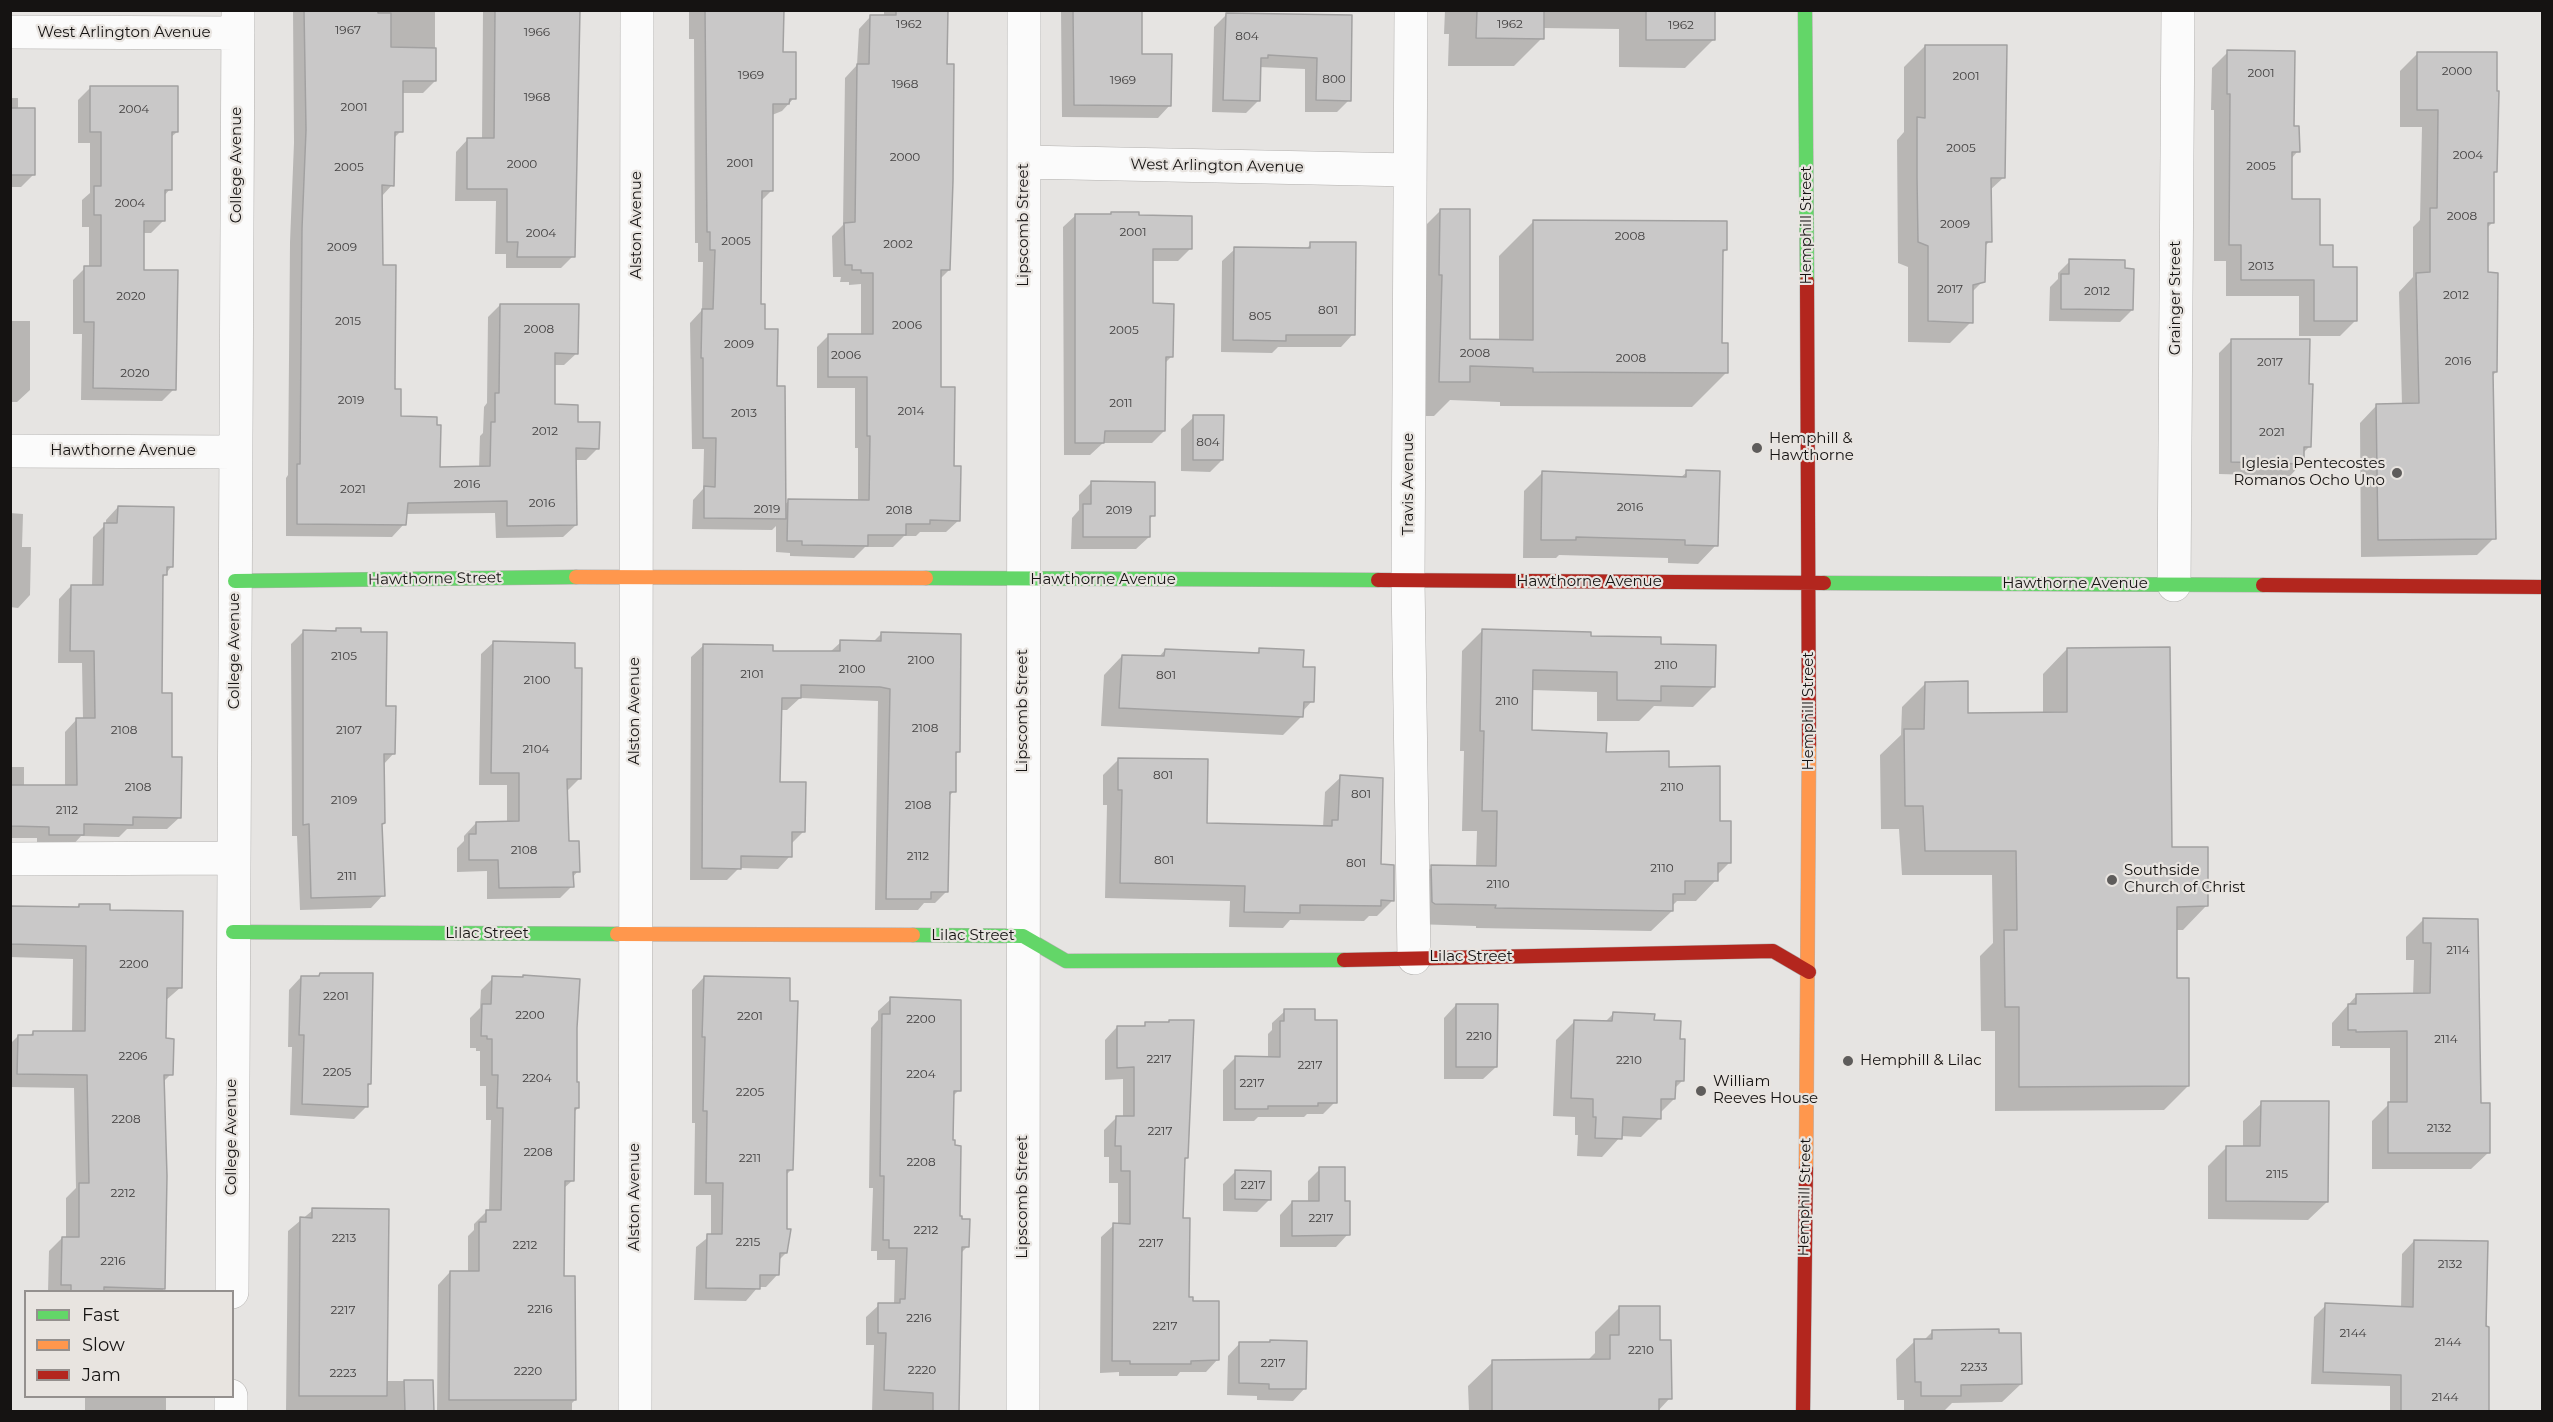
<!DOCTYPE html>
<html>
<head>
<meta charset="utf-8">
<style>
	body { margin:0 }
	#map { position:relative; width:2553px; height:1422px; overflow:hidden; background:#e6e4e2; font-family:Montserrat,sans-serif }
	canvas { display:block }
	.frame { position:absolute; inset:0; border:12px solid #151312; pointer-events:none }
	.legend { position:absolute; left:24px; top:1290px; width:210px; height:108px; box-sizing:border-box; background:#e8e4e0; border:2px solid #94908e; margin:0; padding:8px 10px; list-style:none; font-size:18px; color:#151312 }
	.legend li { display:flex; align-items:center; gap:12px; height:30px }
	.legend b { width:30px; border:2px solid #94908e }
</style>
</head>
<body>
<div id="map">
<canvas width="2553" height="1422"></canvas>
<div class="frame"></div>
<ul class="legend">
<li><b style="height:8px;background:#63d668"></b>Fast</li>
<li><b style="height:8px;background:#ff974d"></b>Slow</li>
<li><b style="height:8px;background:#b3261e"></b>Jam</li>
</ul>
</div>
<script>
const context = document.querySelector('canvas').getContext('2d');
context.lineJoin = 'round';
function paint(path, color) { context.fillStyle = color; context.fill(path, 'evenodd'); }
function trace(path, color, width, dash) { context.strokeStyle = color; context.lineWidth = width; context.lineCap = dash ? 'butt' : 'round'; context.setLineDash(dash || []); context.stroke(path); }
function label(font, color, halo, rows, align = 'center') {
  context.font = font + ' Montserrat,sans-serif'; context.lineWidth = 4.5; context.setLineDash([]); context.textBaseline = 'middle'; context.strokeStyle = halo; context.fillStyle = color; for (const [text, x, y, turn = 0] of rows) {
    context.save(); context.translate(x, y); context.rotate((+turn || 0) * Math.PI / 180); context.textAlign = isNaN(turn) ? turn : align; if (halo) context.strokeText(text, 0, 0); context.fillText(text, 0, 0); context.restore();
  }
}
paint(new Path2D(`
	M293,10h142v71l-12,12h-22v38l-8,8 -1,46 -11,12v69l18,151 40,51h40l1,-32 3,-3 1,-26 3,-4 1,-86 12,-12 77,48 -13,12h-11v41l45,42 -12,12h-11l1,65 -13,12 -67,1 -1,-25 -90,1 -1,10 -12,13 -106,-1v-58l2,-3 2,-233 4,-99z
	M483,10h94l-4,246 -12,12h-55v-14h-11l1,-53h-41l1,-49 12,-13 14,1z
	M689,10h93v43l12,45 -12,13 -10,4v75l-11,11 -1,104 15,83 9,117 5,-4h69v-53h-3v-60h-38v-41l12,-12h32v-51l-12,1v-3h-9l1,-5h-8l-1,-41 11,-11 2,-147 12,-13 2,-36 12,-13h13v-6h62l3,260 -10,10v108l20,132 -13,12h-26l-4,4h-12l-11,11h-28l-11,11 -64,-2v-3l-14,-1v-26l-4,4 -80,-1 1,-29 10,-11 1,-40h-12l-2,-126 12,-13 1,-48h-5v-19h-3l-1,-204h-5z
	M1061,10h79l1,45 29,50 -12,13 -96,-1z
	M1445,10h268v30l-28,28 -66,-1v-38l-77,-1v10l-28,28h-66l1,-32h-5z
	M1226,15l124,1 -1,84 -12,12h-32v-43l-46,-2 -1,34 -12,12 -34,-1 2,-85z
	M1925,46l78,132 -14,13 1,50 -6,6 -1,34 -12,12v29l-21,21 -42,-1v-75l-10,-4 -1,-123 7,-8v-65z
	M2228,52l64,75 6,24 -7,8v42l41,68 24,51 -16,16h-41v-40h-73v-35h-12v-151h-3l1,-42z
	M2418,53l78,118 -4,4v48l-5,5v46l9,98 -4,4 2,162 -17,17 -116,2 -1,-134 17,-18h25l-3,-113 14,-15v-50l7,-7 2,-93h-22v-56z
	M90,88l87,44 -7,6v51l-6,7v24l-13,13h-8v39l31,117 -12,12 -81,-1 1,-66h-9v-54l12,-12h4v-41h-7v-27l8,-7v-50h-12v-43z
	M10,98h8v12l15,65 -12,12h-11z
	M1441,210l28,130 30,1v-85l35,-35 192,29 -5,4 -1,90 7,28 -35,35 -192,-1v-4l-50,-2 -16,16h-29l1,-171z
	M1076,215l114,34 -12,12h-26v44l20,51 -7,7 -1,68 -12,12h-49l-13,12h-26l-1,-228z
	M1311,244l42,90 -12,13h-63l-6,6 -51,-1 1,-91 13,-12 70,1z
	M2070,261l62,49 -12,12 -71,-1 1,-34 8,-8v-6z
	M10,321h20v69l-13,12h-7z
	M2232,340l76,45 2,61 -8,8v9l-12,13 -71,-2v-121z
	M1194,417l28,43 -12,12 -29,-1v-42z
	M1543,472l137,6 7,-6 29,73 -18,19 -30,-1v-5l-109,-3 -3,3h-33l1,-67z
	M1091,483l62,32 -4,5v17l-13,12h-65l1,-31 7,-8v-15z
	M118,507l53,60 -9,12 -2,115 20,123 -13,12h-40l-8,8 -38,-1 -10,11h-34v-9h-27v-71h14v19h41v-54l12,-13h6l-1,-56h-24l1,-64 12,-13 21,1 1,-50 13,-13v-4z
	M10,513l13,1 -1,33h9l-1,48 -12,13 -8,-1z
	M360,629l24,79 10,45 -11,12 1,58 -3,3 2,69 -12,13 -71,2 -3,-74h-5l-1,-192 12,-12z
	M1483,630l107,7 70,9 54,40 -21,21 -39,-1 -15,15h-42v-29l-65,-2 -1,42 137,36 51,55 11,39 -14,14v4l-20,21h-19l-5,5v5l-21,20 -175,-3v-2l-62,-2 -3,-37 21,-20h44l1,-36h-15l2,-80h-4l2,-100z
	M882,633l77,118 -5,5v35l-6,6 -1,94 -12,12h-11l-6,7h-43l3,-209 -78,-3 -13,12h-7l-1,74 25,47 -13,13 -1,12 -12,13 -39,-1 -12,12h-37l1,-223 13,-12 68,7h58l11,-10h32z
	M494,642l79,27 6,110 -12,12v51l11,29 -6,7v8l-12,12 -73,1v-28l-30,1v-24l7,-7v-5l12,-13h31v-38h-28l2,-131z
	M2067,649l103,200 37,56 -24,25h-7v50l12,106 -24,24 -169,1v-80h-14l-1,-75 13,-13 -1,-68h-90l-3,-46h-18l-1,-74 21,-20 1,-28 24,-24 40,31h77v-40z
	M1165,650l90,4 5,-4 42,18 10,33 -10,11v4l-19,19 -182,-9 3,-51 18,-19 36,2z
	M1119,759l87,66 117,2 2,-35 16,-15 52,123 -16,16h-8l-5,5 -74,-1 -7,8 -54,-1 1,-26 -125,-3 2,-93h-4v-30z
	M79,905l30,7 72,75 -16,14 -1,39 7,34 -9,9 4,93 -3,116h-115l1,-41 13,-13h4v-40l10,-10 -2,-100 -64,-1v-43l8,-8 11,1 4,-5h39l1,-73 -63,-2v-49h66z
	M2423,920h53l4,184 9,48 -18,17h-99v-48l18,-18v-55h-50v-2h-8v-23l25,-28h56l1,-35h-8v-23z
	M321,974l49,110 -3,3 -1,20 -12,12 -64,-4 2,-68h-4l1,-57 12,-13 16,1z
	M551,977l24,51v56l3,24 -4,4 -1,68 -10,9v89l12,122 -3,3v9h-135l1,-127 12,-13h18v-36l6,-6v-6l12,-12h3l2,-92h-5v-34h-6v-35h-4v-3h-6v-30l10,-10 1,-18 12,-12z
	M704,977l87,193 -6,6 1,77 -8,8v13l-12,13h-8l-12,14 -52,-1 2,-53 15,-12v-40h-17l1,-72h-3v-133z
	M891,999l68,91 -6,6 -1,45 6,76 10,29 -8,8 -1,158h-87l2,-67h-8v-28l13,-12h15l1,-45h-18v-9h-6l2,-63h-4l2,-160 7,-8v-9z
	M1456,1005l40,62 -13,12h-39v-61z
	M1285,1011l28,11 22,80 -12,12h-16l-3,3h-46l-4,4h-31v-51l12,-12h33v-24l4,-4v-7z
	M1613,1014l40,8 26,19 4,39 -9,9v10l-14,14v5l-19,19 -20,-1 -19,21 -25,-1 1,-21h-3v-18l-22,-1 3,-76 19,-19 30,1z
	M1146,1024l41,134 -3,3 -2,59 6,79 30,60 -12,13h-26l-3,4h-58v-4l-19,1 1,-136 13,-12h4v-42h-9v-26h-5v-27l12,-12h7v-39l-18,1v-40l12,-13h25z
	M2262,1103l65,99 -19,18 -100,-1v-53l19,-19h16v-26z
	M1320,1169l24,33 4,32 -12,13h-56v-32l12,-13h16v-21z
	M1235,1172l35,27 -13,13 -34,-1v-27z
	M313,1210l72,171h47l-1,31h-145l2,-181z
	M2414,1241l73,1v170h-97v-26l-79,-2 3,-67 12,-12 75,3 1,-54z
	M1619,1308l40,34 11,56 -13,14h-188l-1,-26 25,-24 94,-1 8,-8v-21z
	M1933,1331l88,53 -19,18 -50,1 -9,9h-39v-12h-7l-1,-41 19,-18h8z
	M1270,1342l35,46 -12,13 -36,-1v-4l-30,-1 1,-39 12,-13 28,1z
	M85,1396h81v16h-81z`), '#0003');
const building = new Path2D(`
	M304,10h74v3h13v34l45,1v33h-33v51h-8l-1,54 -12,-1 1,80h13l-1,116v8h6v27l36,1v8h4l-1,42 50,-1 1,-44h4v-29h4l1,-89h79l-1,50 -23,-1v51l23,1v17h22l-1,27 -23,-1 1,77 -70,1v-25l-99,2 -2,22 -109,-1v-60h3l2,-236 4,-98z
	M495,10h85l-5,247h-58l1,-15h-11v-53h-40v-51h27z
	M705,10h79l-1,42h13v47h-6l-1,5h-16v87h-11l-1,113h4v25h13l-1,57h8l1,133 -82,-1v-32l11,1 1,-49h-13v-80h-2l1,-49h11l2,-59h-5v-18h-3z
	M896,10h52l-1,54h7l-1,117 -3,89h-9v117h14l-1,79h7l-1,55 -30,-1v4h-24v11h-38v11l-66,-1v-4h-15l1,-42 81,1 1,-64h-3v-59h-39v-43h45v-61h-12v-3h-9v-5h-7l-1,-42 11,-1 2,-158h12l1,-49h26z
	M1073,10h69v44h30l-1,52 -97,-1z
	M1477,10h67v29l-68,-1z
	M1646,10h69v30h-69z
	M1226,13l126,2 -1,86 -35,-1 1,-42 -49,-3v3h-7l-1,43 -37,-1z
	M1925,45h82l-2,133h-14l1,64h-6l-1,40 -12,3v38l-45,-2v-75l-10,-4 -1,-64v-61l8,1z
	M2227,50l68,1 -1,75h5l1,26h-8v47h28v46h13v22h24v54h-43v-41h-73v-35h-12l1,-151h-3z
	M2417,52h80v39h2l-2,81h-3v51h-6v49l10,1 -1,99h-4l3,167 -118,1 -2,-136 43,-1 -3,-130 14,-1v-64h7l1,-98h-21z
	M90,86h88v46h-6v58h-7v31h-21v49h34l-2,120 -83,-2 1,-66h-10v-56h17v-51h-7v-29h7v-54h-11z
	M10,108h25v67h-25z
	M1440,209h30v130l63,1v-120l194,1v29h-4l-1,93h6v30l-195,-1v-4l-63,-2v16h-31l3,-107h-3z
	M1111,212h28v3l53,1v33h-39v54l21,1 -1,53h-7l-1,74h-60l-1,12h-29v-229h36z
	M1310,242h46l-1,93h-69v6l-53,-1 1,-93 76,1z
	M2069,259l56,1v8l9,1 -1,41 -72,-1v-35h8z
	M2231,339h79l-1,45h4l-2,63h-7v17l-73,-2z
	M1193,415h31l-1,45h-30z
	M1686,470l34,1 -2,75 -33,-1v-5l-109,-3v3h-35l1,-69 144,6z
	M1091,481l64,1v34h-5v21h-67v-33h8z
	M118,506l56,1 -1,60h-6v8h-4l-1,118h10v64h10l-1,61 -48,-1v8l-49,-1v11h-35v-8l-38,-1v-41h66l-1,-67h19l-1,-67h-24l1,-66h32l1,-62h13z
	M336,628h25v4h26l-1,74h10l-1,48h-11l1,69 -3,1 3,72 -74,2 -2,-74 -6,1v-195l33,1z
	M1482,629l109,3v4l70,1v7l55,1 -1,42 -54,-1v15l-44,-1v-28l-84,-2 -1,60 75,3 -1,19 63,-1v16l51,-1v55h11v42h-13v18h-33v13h-12v17l-178,-3 1,-3 -61,-1 -3,-2 -1,-37 65,1 1,-55h-15l2,-80h-4z
	M881,632l80,2 -1,118h-4v40h-6l-2,100h-17v7h-45l4,-210 -10,-2 -79,-2v13h-19l-2,84h26l-1,50h-13v25l-51,-1v13l-39,-1 1,-224 70,1v6h67v-11l41,1z
	M493,641l82,2v25h7l-1,111h-14l2,62h10l1,31h-7l1,15 -75,1 -1,-28h-29v-26h7v-12l43,-1v-48h-28z
	M2170,647l2,200h36v59l-31,1v71h12v108l-170,1v-80h-14l-1,-77h13l-1,-79h-91l-2,-45h-18l-1,-77h20l1,-47 43,-1v32l99,-1v-64z
	M1259,648l45,2 -1,17h12l-1,35h-10l-1,15 -184,-9 3,-53 42,1 1,-7 94,4z
	M1118,758l90,1 -1,64 125,3v-6h6l2,-45 43,3 -2,86 13,1v36l-13,-1v6l-81,-1v8l-56,-1 1,-26 -125,-3 2,-93h-4z
	M79,904h31v6l73,1 -1,77h-15l-1,50 8,1 -1,36h-9l3,101 -2,113 -61,-2v5h-33v-7h-10l1,-48h17v-54h10l-2,-108 -70,-1 1,-39h15v-4h52l1,-85 -76,-2v-38l69,1z
	M2423,918l55,1 3,184h9v50h-102v-51h19v-71l-51,1v-2h-8v-26h8v-10l74,-1 1,-50h-8z
	M320,973h53l-2,111h-3v23l-66,-3 2,-69h-5l2,-59h18z
	M523,975l57,4 -3,49v54h2v26h-4l-1,73h-9l-1,95h11l1,124h-127l1,-129h29v-49h7v-12h15l2,-102h-6l1,-33h-6v-36h-5v-3h-6l1,-32h9l1,-28 31,1z
	M704,976l86,2v23h8l-5,169h-6v59h4l-4,24h-7l-1,22h-19v14l-54,-1 1,-54h15l1,-51h-17l1,-72h-4l2,-74h-3z
	M890,997l71,3v91h-7l-1,49h2v5l6,1 -1,70h2v3h8l-1,28h-7l-3,165 -26,-1v-18l-49,-3 2,-57h-8v-30h22v-4h5l2,-51h-18v-8h-6l1,-64h-4l2,-162h8z
	M1456,1004h42l-1,63h-41z
	M1284,1009h31v11h22v83h-19v3h-50v3h-33v-53l45,1v-36h4z
	M1613,1012l42,2 -1,6 27,1 -1,18h5l-1,42h-8l-1,18h-14v20l-38,-2 -1,22 -27,-1 1,-21h-3v-18l-22,-1 3,-78 38,1z
	M1169,1020h25l-6,138h-3l-2,60h7l-1,79h4v4h26v59l-28,1v3h-61v-3h-18l1,-138 17,1v-53h-9v-25h-6l1,-30h18v-49l-17,1v-42h28v-4h24z
	M2261,1101h68l-1,101 -102,-1v-55h34z
	M1319,1167h26v34h5v34l-58,1v-35h27z
	M1235,1170l36,1v29l-36,-1z
	M312,1208l77,1 -2,187h-88l1,-179 12,1z
	M2414,1240l74,1 -2,85 3,1v85h-88v-37l-78,-3 2,-69 88,4z
	M1619,1306h41v34h11l1,59h-13v13h-167v-52l118,-1v-24h9z
	M1999,1329v4h22l1,51 -61,1v11h-40v-14h-6l-1,-43h18v-9z
	M1270,1340l37,1 -1,48h-37v-5l-30,-1v-41h31z
	M404,1380h29l1,32h-29z`);
paint(building, '#c9c8c8');
trace(building, '#a2a1a1', 1.5);
const street = new Path2D(`
	M1411,10l-3,571 6,377
	M10,32l228,1
	M1024,162l386,8
	M10,451l225,1
	M2174,585l4,-575
	M10,859l224,-1
	M232,1292l6,-1282
	M231,1412v-16
	M635,1412l2,-1402
	M1023,1412l1,-1402`);
const fast = new Path2D(`
	M1805,10l2,271
	M926,578l452,2
	M235,581l341,-4
	M1824,583l439,2
	M233,932l384,2
	M913,935l110,1 43,25 278,-1`);
const slow = new Path2D(`
	M576,577l350,1
	M617,934l296,1
	M1806,1169l3,-425`);
const jam = new Path2D(`
	M1807,281l2,463
	M1378,580l446,3
	M2263,585l279,2
	M1344,960l429,-9 36,21
	M1803,1412l3,-243`);
trace(street, '#b2b0ae', 34);
trace(fast, '#b2b0ae', 15);
trace(slow, '#b2b0ae', 15);
trace(jam, '#b2b0ae', 15);
trace(street, '#fbfbfb', 33);
trace(fast, '#63d668', 14);
trace(slow, '#ff974d', 14);
trace(jam, '#b3261e', 14);
for (const [x, y, r, color] of [
	[1757,448,6,"#5e5c5b"],
	[2397,473,6,"#5e5c5b"],
	[2112,880,6,"#5e5c5b"],
	[1848,1061,6,"#5e5c5b"],
	[1701,1091,6,"#5e5c5b"]
]) { const dot = new Path2D(); dot.arc(x, y, r, 0, 2 * Math.PI); context.fillStyle = color; context.fill(dot); trace(dot, '#e8e4e0', 2); }
label('12px', '#424040', null, [
	["1962",909,24],
	["1962",1510,24],
	["1962",1681,25],
	["1967",348,30],
	["1966",537,32],
	["804",1247,36],
	["2000",2457,71],
	["2001",2261,73],
	["1969",751,75],
	["2001",1966,76],
	["800",1334,79],
	["1969",1123,80],
	["1968",905,84],
	["1968",537,97],
	["2001",354,107],
	["2004",134,109],
	["2005",1961,148],
	["2004",2468,155],
	["2000",905,157],
	["2001",740,163],
	["2000",522,164],
	["2005",2261,166],
	["2005",349,167],
	["2004",130,203],
	["2008",2462,216],
	["2009",1955,224],
	["2001",1133,232],
	["2004",541,233],
	["2008",1630,236],
	["2005",736,241],
	["2002",898,244],
	["2009",342,247],
	["2013",2261,266],
	["2017",1950,289],
	["2012",2097,291],
	["2012",2456,295],
	["2020",131,296],
	["801",1328,310],
	["805",1260,316],
	["2015",348,321],
	["2006",907,325],
	["2008",539,329],
	["2005",1124,330],
	["2009",739,344],
	["2008",1475,353],
	["2006",846,355],
	["2008",1631,358],
	["2016",2458,361],
	["2017",2270,362],
	["2020",135,373],
	["2019",351,400],
	["2011",1121,403],
	["2014",911,411],
	["2013",744,413],
	["2012",545,431],
	["2021",2272,432],
	["804",1208,442],
	["2016",467,484],
	["2021",353,489],
	["2016",542,503],
	["2016",1630,507],
	["2019",767,509],
	["2018",899,510],
	["2019",1119,510],
	["2105",344,656],
	["2100",921,660],
	["2110",1666,665],
	["2100",852,669],
	["2101",752,674],
	["801",1166,675],
	["2100",537,680],
	["2110",1507,701],
	["2108",925,728],
	["2108",124,730],
	["2107",349,730],
	["2104",536,749],
	["801",1163,775],
	["2108",138,787],
	["2110",1672,787],
	["801",1361,794],
	["2109",344,800],
	["2108",918,805],
	["2112",67,810],
	["2108",524,850],
	["2112",918,856],
	["801",1164,860],
	["801",1356,863],
	["2110",1662,868],
	["2111",347,876],
	["2110",1498,884],
	["2114",2458,950],
	["2200",134,964],
	["2201",336,996],
	["2200",530,1015],
	["2201",750,1016],
	["2200",921,1019],
	["2210",1479,1036],
	["2114",2446,1039],
	["2206",133,1056],
	["2217",1159,1059],
	["2210",1629,1060],
	["2217",1310,1065],
	["2205",337,1072],
	["2204",921,1074],
	["2204",537,1078],
	["2217",1252,1083],
	["2205",750,1092],
	["2208",126,1119],
	["2132",2439,1128],
	["2217",1160,1131],
	["2208",538,1152],
	["2211",750,1158],
	["2208",921,1162],
	["2115",2277,1174],
	["2217",1253,1185],
	["2212",123,1193],
	["2217",1321,1218],
	["2212",926,1230],
	["2213",344,1238],
	["2215",748,1242],
	["2217",1151,1243],
	["2212",525,1245],
	["2216",113,1261],
	["2132",2450,1264],
	["2216",540,1309],
	["2217",343,1310],
	["2216",919,1318],
	["2217",1165,1326],
	["2144",2353,1333],
	["2144",2448,1342],
	["2210",1641,1350],
	["2217",1273,1363],
	["2233",1974,1367],
	["2220",922,1370],
	["2220",528,1371],
	["2223",343,1373],
	["2144",2445,1397]
]);
label('15px', '#151312', '#e8e4e0', [
	["West Arlington Avenue",124,33],
	["College Avenue",237,165,-90],
	["West Arlington Avenue",1217,166,1],
	["Alston Avenue",637,225,-90],
	["Lipscomb Street",1024,225,-90],
	["Hemphill Street",1807,225,-90],
	["Grainger Street",2176,298,-90],
	["Hawthorne Avenue",123,451],
	["Travis Avenue",1409,484,-90],
	["Hawthorne Street",435,579,-1],
	["Hawthorne Avenue",1103,580],
	["Hawthorne Avenue",1589,582],
	["Hawthorne Avenue",2075,584],
	["College Avenue",235,651,-90],
	["Alston Avenue",635,711,-90],
	["Lipscomb Street",1023,711,-90],
	["Hemphill Street",1809,711,-90],
	["Lilac Street",487,934],
	["Lilac Street",973,936],
	["Lilac Street",1471,957],
	["College Avenue",232,1137,-90],
	["Alston Avenue",635,1197,-90],
	["Lipscomb Street",1023,1197,-90],
	["Hemphill Street",1805,1197,-89]
]);
label('15px', '#151312', '#e8e4e0', [
	["Hemphill &",1769,439],
	["Hawthorne",1769,456],
	["Iglesia Pentecostes",2385,464,"right"],
	["Romanos Ocho Uno",2385,481,"right"],
	["Southside",2124,871],
	["Church of Christ",2124,888],
	["Hemphill & Lilac",1860,1061],
	["William",1713,1082],
	["Reeves House",1713,1099]
], 'left');
</script>
</body>
</html>
